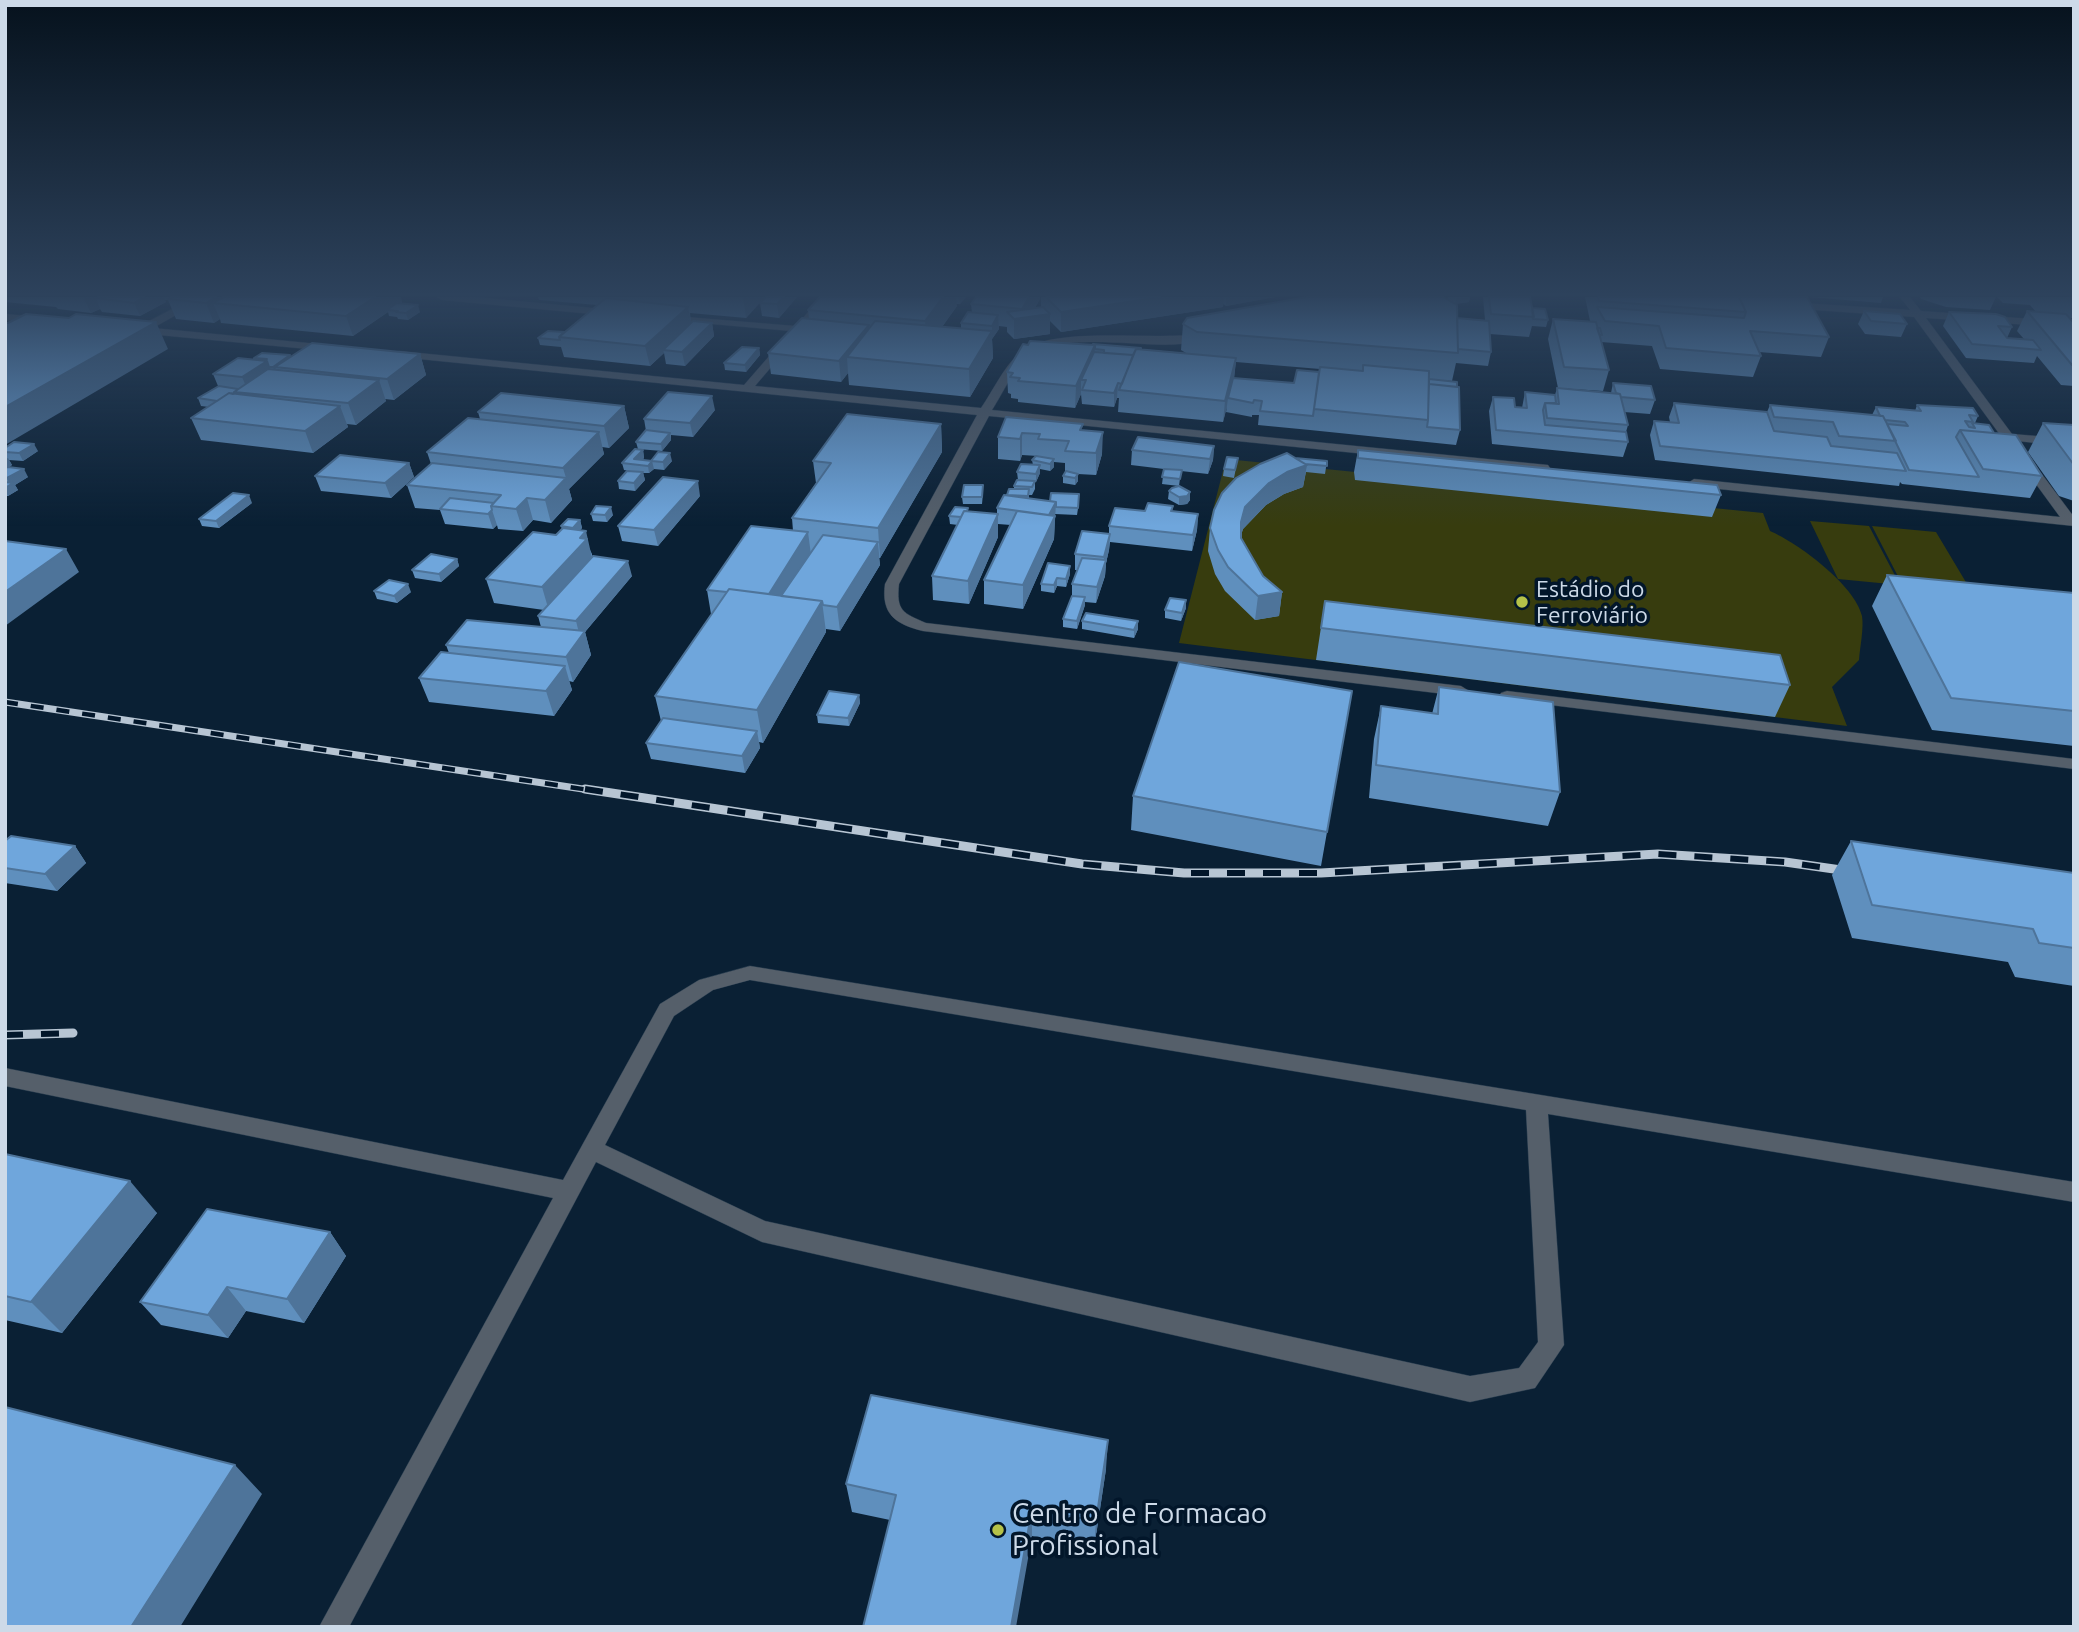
<!DOCTYPE html>
<html>
<head>
<meta charset="utf-8">
<style>
	body { margin:0 }
	#map { position:relative; width:2079px; height:1632px; overflow:hidden; background:#0a2034; font-family:Ubuntu,sans-serif }
	canvas { display:block }
	.frame { position:absolute; inset:0; border:7px solid #cddae8; pointer-events:none }
</style>
</head>
<body>
<div id="map">
<canvas width="2079" height="1632"></canvas>
<div class="frame"></div>
</div>
<script>
const context = document.querySelector('canvas').getContext('2d');
context.lineJoin = 'round';
function paint(path, color) { context.fillStyle = color; context.fill(path, 'evenodd'); }
function trace(path, color, width, dash) { context.strokeStyle = color; context.lineWidth = width; context.lineCap = dash ? 'butt' : 'round'; context.setLineDash(dash || []); context.stroke(path); }
function label(font, color, halo, rows, align = 'center') {
  context.font = font + ' Ubuntu,sans-serif'; context.lineWidth = 7; context.setLineDash([]); context.textBaseline = 'middle'; context.strokeStyle = halo; context.fillStyle = color; for (const [text, x, y, turn = 0] of rows) {
    context.save(); context.translate(x, y); context.rotate((+turn || 0) * Math.PI / 180); context.textAlign = isNaN(turn) ? turn : align; if (halo) context.strokeText(text, 0, 0); context.fillText(text, 0, 0); context.restore();
  }
}
paint(new Path2D(`
	M1226,459l537,54 7,18c28,12 85,54 92,85 2,12 -2,31 -3,44l-27,27 15,39 -668,-83z
	M1810,521l59,5 31,59 -62,-6z
	M1872,526l64,6 37,62 -69,-6z`), '#373c0e');
const minor = new Path2D(`
	M195,297h13l-55,31 176,17 5,3 -5,3 -192,-18 -5,-3z
	M437,297h38l139,13 5,3 -5,3 -172,-16z
	M821,297h10l-76,89 226,22c12,-17 24,-44 41,-57 35,-26 135,-9 181,-18l4,1v4c-9,2 -18,5 -27,6 -39,4 -118,-13 -151,12 -15,12 -26,37 -37,54l556,55 2,3 -6,4 -555,-56 -90,168c-3,27 4,29 27,39l535,63 8,5 -8,5 -538,-65c-28,-7 -42,-17 -38,-47l92,-169 -578,-58 -5,-3 5,-3 345,34 47,-54 -125,-11 -4,-1v-4l134,11z
	M1900,297h10l11,14 153,11v6l-148,-10 86,116 62,5v8l-57,-6 57,76v9l-384,-40 -2,-3 6,-4 366,38 -146,-200 -127,-9 -5,-3 5,-3 123,8z
	M5,314l35,3 5,3 -5,3 -35,-3z
	M1507,691l567,68v10l-573,-70 -2,-3 2,-3z
	M750,966l1324,216v20l-526,-88 16,231 -29,43 -65,14 -708,-160 -166,-80 -247,465h-30l234,-429 -548,-112v-18l558,112 97,-176 39,-24zM750,980l776,130 12,232 -19,26 -49,8 -705,-155 -160,-76 69,-129 39,-26z`);
trace(minor, '#253a4d', 1);
paint(minor, '#555f6a');
const railFar1 = new Path2D(`
	M5,702l591,89`);
const rail = new Path2D(`
	M585,789l497,75 102,9h137l337,-19 127,8 70,10
	M5,1035l68,-2`);
trace(railFar1, '#b7c5d3', 7);
trace(rail, '#b7c5d3', 9);
trace(railFar1, '#02162a', 4.5, [13]);
trace(rail, '#02162a', 6, [18]);
paint(new Path2D(`
	M5,297h396l1,6h-1l19,9 -12,8 -10,-1 -1,-2 -8,-1 -1,-4 -35,24 -132,-13 -1,-4 -6,4 -38,-4 -8,-19h-3l1,2 -26,14 -38,-4 -2,-3 -9,4 -33,-4 -2,-2 -51,-5z
	M538,297h227l-19,21 -56,-5 1,10h21l2,13 -29,30 -19,-2 -2,-11 -14,13 -86,-9 -3,-10 -21,-2 -2,-7 26,-6 33,-27 -58,-5z
	M766,297h31l-18,21 -17,-2 -2,-13z
	M820,297h146l-6,7h-4l1,2 -15,21 19,2v-6l11,-10 -1,-9 69,-7v2l-5,9 6,-1v-10h234l-49,9 -3,-2v3l-162,25 -11,-11v13l-36,5 -7,-7v-5l-8,-1v3l-7,10 1,19 -23,39 -121,-12 -1,-12 -7,9 -70,-8 -3,-21 41,-34 -1,-9z
	M1448,297h22l-1,5 -14,2 -8,-5z
	M1483,297h47l2,11 16,12 -2,7 -14,-1 -3,11 -39,-3 1,18 -3,14 -32,-3 -4,18 -23,-2 31,51 -4,15 -146,-15 1,-1 -1,1 -52,-5 1,-10h-7v2l-26,-5 1,-6 -4,16 -105,-10 1,-14h-2l-3,9 -32,-3 -1,-10 -6,14 -57,-6v-3l-7,-1v-4l-3,-1 -1,-21 16,-28 118,5 45,4 -5,-3 2,-26 274,-6 28,2zM1236,362l84,7 -1,3 -25,11 -60,-5z
	M1585,297h222l22,40 -8,20 -62,-5 2,4 -8,21 -93,-8 -8,-23 -51,-4 8,28 -6,21 -45,-3 -10,-49 5,-20 37,2z
	M1809,297h74l-2,6z
	M1920,297h76l-6,13 -44,-3 -25,-8z
	M1997,297h77v21h-4l4,5v63l-13,-1 -24,-29 -3,7 -68,-5 -23,-32 6,-14 63,15 -5,11 17,1 -7,-8 10,-20 9,1 -6,-7 -27,-2z
	M1864,311l43,13 -6,13 -36,-3 -7,-10z
	M759,348l1,7 -14,17 -21,-2 -1,-7z
	M420,354l6,21 -32,25 -9,-1 1,2 -30,24 -9,-1 1,3 -35,26 -112,-13 -10,-22 18,-11 -8,-1 -3,-8 20,-12 -5,-12 42,-14 -1,-2z
	M1613,383l42,17 -5,14 -26,-2 4,13 -2,7 2,10 -5,15 -131,-13 -3,-33 4,-14 22,10 7,1 3,-16 30,3 2,-7 54,5z
	M1674,403l93,9 3,-7 102,10 4,-8 39,4 2,-6 61,11 -3,7 19,10 48,43 -12,22 -128,-14 -2,-2 -1,4 -244,-26 -5,-25 4,-14 16,1 -1,-5z
	M624,406l5,22 -20,20 -7,-1 2,7 -35,35 3,11 -21,23 -18,-3 -10,11 -25,-2 -1,-4 -4,4 -48,-5 -5,-14 -25,-2 -8,-23 24,-21 -4,-12 53,-33 -2,-7z
	M715,410l-22,27 -22,-2v5l-9,11 -24,-2 -2,-7 10,-11 -2,-12z
	M1006,417l76,13 20,24 -6,21 -18,-1v7l-3,4 -12,-2v-7l2,-3v-10l-11,-1v5l-4,4 -10,-2v4l-4,9 -18,-2 -1,-8 16,-7 -1,-5 6,-4 -16,-1 -2,6 -22,-2v-22z
	M2043,423l31,2v76l-15,-5 -31,-44z
	M941,424l1,28 -62,106h-1l1,7 -40,66 -14,-2v3l-63,111 -4,-1 1,6 -15,25 -94,-14 -5,-16 15,-22 -6,-25 57,-82h-1l-4,-24 86,-59 -1,-13 24,-35 -3,-22z
	M1138,437l76,9 -1,14 -5,14 -27,-3 -2,15 -17,-2 2,-15 -33,-4 1,-15z
	M643,450l1,8 -2,2 9,1h21l-8,9 -10,-1 -5,4h-6l2,7 -10,11 -16,-2 -1,-8 12,-10 -6,-1 -2,-7z
	M1358,450l363,45 -9,22 -357,-37 -1,-8z
	M38,451l-15,10 -14,-1 3,5 -3,2 19,10 -13,8 3,5 -10,6h-3v-44z
	M1238,458l-4,20 -11,-2 1,-7z
	M1295,458l32,3 -2,13 -19,-2 -3,15 -19,7 -18,11 -23,24 -2,6v3l22,38 19,16 -3,24 -24,4 -30,-29 -10,-17 -7,-23 2,-23z
	M409,463l5,14 -23,21 -70,-7 -6,-15z
	M1035,481v8l-3,6h-3v3l21,3 29,-7v8l-2,13 -22,-1 -1,25 -31,70 -39,-5v-24l27,-55 -13,-1v13l-29,67 -36,-4 -1,-24 26,-51 -8,-1 -1,-8 19,-8v3l29,3v-6l17,-19v-3z
	M1169,491l21,9 -3,4 -8,1 -11,-6z
	M983,493l-1,11h-19l-1,-7z
	M700,496l-42,50 -36,-5 -4,-15z
	M252,503l-33,25 -17,-2 -3,-7z
	M1173,506l-1,6 26,2 -1,16 -5,21 -82,-9 -1,8 -3,13 -1,13 -9,27 -11,-1v3l-8,24 -14,-2v-8l9,-23v-12l5,-14h-2v-16l34,-20v-8l36,-15z
	M591,514l22,1 -6,7 -14,-1z
	M580,520l2,8 -2,2 12,24v3l40,19 -47,56 6,23 -18,27 -4,-1 3,9 -18,26 -125,-14 -10,-24 30,-25 -3,-8 95,-18 -3,-11 6,-6 -50,-7 -8,-24 70,-44 6,-6 -1,-3z
	M457,559l2,7 -18,16 -26,-4 -3,-8z
	M1070,574l-4,13 -9,-1 -3,7 -13,-2v-7z
	M1887,575l187,18v153l-142,-16 -60,-124z
	M374,591l37,1 -14,11 -20,-4z
	M1325,601l465,84 -15,32 -459,-57z
	M1186,608l-5,13 -16,-3v-8z
	M1082,621l56,8 -4,9 -52,-9z
	M1439,687l121,105 -12,34 -179,-28 5,-59 7,-33 51,8z
	M859,695l1,8 -11,23 -31,-3 -1,-8z
	M1133,796l194,36 -6,34 -190,-36z
	M5,841l70,5 11,17 -29,28 -52,-8z
	M1851,841l223,32v113l-59,-9 -7,-15 -156,-24 -20,-63z
	M5,1154l152,59 -95,120 -57,-13z
	M330,1232l16,24 -42,67 -58,-12 -18,27 -67,-13 -21,-23z
	M1106,1469l-12,80 -62,-13 -142,-16 -38,-8 -6,-28z`), '#5f8fbd');
paint(new Path2D(`
	M83,297h40l-27,1 4,11 -9,4z
	M145,297h19l2,5 -26,14 -6,-13z
	M216,297h41l-44,6 7,16 -6,4 -8,-20z
	M375,297h26l1,6 -11,7h-4l1,2 -35,24 -7,-20z
	M743,297h22l-19,21z
	M784,297h13l-18,21 -2,-14z
	M943,297h13l1,9 -30,42 -2,-27z
	M959,297h7l-6,7z
	M1029,297h11v2l-11,18 21,-3v20l-36,5v-20l8,-1v-9z
	M1161,297h63l-1,10 -162,25v-20z
	M1226,297h49l-49,9z
	M1470,297l-1,5 -14,2 2,-6z
	M418,305l2,7 -12,8 -2,-7z
	M688,307l4,19 -29,24 1,3 -14,13 -5,-20z
	M998,315l1,14 -7,10 1,19 -23,39 -1,-28 23,-37v-6z
	M156,322l12,27 -163,96v-38z
	M712,323l2,13 -29,30 -3,-14z
	M869,325l2,20 -24,12 1,16 -7,9 -2,-21z
	M1095,345l-1,20 -13,15v14l-6,14 1,-22z
	M759,348l1,7 -14,17 -1,-7z
	M420,354l6,21 -32,25 -7,-21z
	M290,355l3,7 -18,5 3,6 -3,1 -2,-7z
	M1236,358l-2,21 -6,19 -1,8 -4,16 2,-21z
	M267,361l5,14 -24,16 -6,-14z
	M379,380l7,21 -30,24 -8,-22z
	M1118,383l-1,15 -3,9v-14z
	M712,396l3,14 -22,27 -3,-14z
	M340,406l8,21 -35,26 -8,-22z
	M624,406l5,22 -20,20 -5,-22z
	M941,424l1,28 -62,106 -2,-30z
	M599,432l5,22 -35,35 3,11 -21,23 -6,-23 21,-22 -3,-10z
	M1103,432l-1,22 -6,21v-22z
	M670,433l1,7 -9,11 -1,-7z
	M1022,433v22l-2,6v-22z
	M34,444l4,7 -15,10 -4,-8z
	M1214,446l-1,14 -5,14 2,-15z
	M643,450l1,8 -7,7 -3,-6z
	M670,453l2,8 -8,9 -1,-8z
	M8,458l4,7 -7,4v-10z
	M1054,459v8l-4,4v-7z
	M652,461l2,8 -5,4 -1,-7z
	M409,463l5,14 -23,21 -6,-15z
	M1040,465v8l-4,9v-8z
	M1307,465l-4,22 -19,7 -18,11 -23,24 -5,16 3,-23 4,-15 24,-24 18,-11z
	M24,469l4,8 -13,8 3,5 -10,6 -3,-5v-3l5,-3 -3,-6z
	M643,472l2,8 -10,11 -1,-8z
	M1078,474v7l-3,4v-7z
	M698,481l2,15 -42,50 -4,-16z
	M1190,492v8l-3,4 -8,1v-8z
	M249,495l3,8 -33,25 -3,-7z
	M527,498l6,22 -10,11 -7,-22z
	M1056,502l-2,37 -31,70v-24l26,-70z
	M611,507l2,8 -6,7 -2,-7z
	M492,510l5,15 -4,4 -5,-15z
	M998,514v23l-29,67 -1,-23z
	M1198,514l-1,16 -5,21 1,-16z
	M580,520l2,8 -7,7 -2,-7z
	M586,531l7,31 -44,49 -7,-24z
	M808,532l3,23 -27,45 -17,-3z
	M1110,534l-1,16 -3,13 -1,13 -9,27 1,-16 6,-19 1,-11z
	M878,542l2,23 -40,66 -3,-24z
	M66,549l13,23 -74,54v-34z
	M457,559l2,7 -18,16 -2,-8z
	M628,561l4,15 -47,56 6,23 -18,27 -7,-25 14,-20 -4,-16z
	M1070,566v8l-4,13v-8z
	M1057,578v8l-3,7v-8z
	M408,584l3,8 -14,11 -3,-7z
	M1282,592l-3,24 -24,4 3,-24z
	M1085,597v8l-8,24v-8z
	M1186,600v8l-5,13 1,-8z
	M822,601l4,31 -63,111 -6,-33z
	M1138,621v8l-4,9v-8z
	M565,666l7,24 -18,26 -8,-25z
	M859,695l1,8 -11,23 -1,-8z
	M757,731l3,17 -15,25 -3,-17z
	M75,846l11,17 -29,28 -12,-17z
	M130,1181l27,32 -95,120 -31,-31z
	M330,1232l16,24 -42,67 -17,-24z
	M227,1287l19,24 -18,27 -20,-23z
	M1108,1440l-2,29 -12,80 2,-28z
	M235,1465l27,29 -82,133h-49z
	M1032,1509v27l-16,91h-5z`), '#4e749a');
const building = new Path2D(`
	M98,297h47l-11,6 -38,-5z
	M172,297h44l-10,6 -38,-4z
	M224,297h151l-29,19 -133,-13z
	M766,297h18l-7,7 -17,-1z
	M820,297h123l-18,24 -117,-11z
	M976,297h53l-7,12 -51,-5z
	M1046,297h115l-100,15z
	M1307,297h136l14,8 1,48 -261,-21 -14,-8 4,-6z
	M1489,297h41l4,20 -43,-3z
	M1598,297h141l7,15 -147,-11z
	M1739,297h68l22,40 -79,-6 11,25 -95,-8 -7,-22 -54,-5 -8,-14 147,11 2,-6z
	M606,298l82,9 -43,39 -86,-9z
	M397,303l21,2 -12,8 -10,-1 2,-1 -11,-1z
	M1043,307l7,7 -36,5 -7,-7z
	M1532,308l13,1 3,11 -15,-1z
	M1864,311l36,3 7,10 -36,-3z
	M2027,311l39,3 8,9v42h-2z
	M968,312l30,3 -6,11 -31,-3z
	M1949,312l47,2 9,3 7,10 -14,-1 9,12 26,2 8,10 -69,-6z
	M26,314l43,4 7,-4 80,8 -151,85v-84h3z
	M802,318l67,7 -30,36 -71,-8z
	M1457,318l32,3 2,31 -33,-3z
	M1553,319l43,3 13,48 -45,-3z
	M693,321l19,2 -30,29 -19,-2z
	M875,321l117,10 -23,38 -122,-12z
	M1597,328h3l2,7 -3,-1z
	M548,331l16,1 -5,5 1,3 -22,-2z
	M1030,341l65,4 -19,41 -58,-5 2,-3 -10,-1 3,-4 -6,-1 16,-28 5,1z
	M312,343l108,11 -33,25 -112,-12z
	M1093,344l48,4v1h-5l-3,6 -29,-2v-3l-9,-1v-4z
	M742,347l17,1 -14,17 -21,-2z
	M1136,349l100,9 -11,43 -106,-11z
	M1094,352l39,3 -11,29 -4,-1 -4,10 -32,-3 4,-10h-5z
	M262,353l28,2 -17,12h-4l-2,-6h-3l3,-2 -13,-1z
	M238,358l29,3 -25,16 -29,-3z
	M1363,365l66,6 -1,49 -114,-11 6,-42 43,4z
	M268,369l111,11 -31,23 -114,-11z
	M1297,370l22,2 -6,44 -53,-5 2,-10 -8,-1 -1,3 -25,-5 5,-20 61,5z
	M1429,379l28,3v5l-28,-3z
	M1613,383l38,3 4,14 -34,-3 -1,-3 -4,-1z
	M1429,384l30,3 1,43 -33,-3 1,-7z
	M219,386l19,3 -5,5 -4,-1 -12,8 -19,-3z
	M1557,388l63,6 8,31 -81,-7 -2,-15 14,1z
	M668,392l44,4 -22,27 -46,-4z
	M1525,392l30,3 1,8h-11l-2,7 2,15 81,7 2,10 -132,-12 -3,-33 21,1 1,9 12,1z
	M229,393l111,13 -35,25 -114,-13z
	M501,393l123,13 -20,20 -126,-14z
	M1674,403l93,9 7,19 53,6 4,9 66,7 9,18 -246,-25 -6,-25 25,2z
	M1770,405l113,11 13,25 -57,-5 -6,-14 -59,-5z
	M1917,405l56,3 5,8 -9,-1 4,7 -8,-1 4,6 6,1 -3,-5 17,2 5,8 -34,-3 -4,7 23,40 -70,-7 -22,-46 21,2 -3,-4 -20,-2 -2,-4h-3l-4,-9 45,4z
	M847,414l94,10 -63,104 -86,-10 39,-55 -18,-2z
	M1006,417l77,7 -3,6 23,2 -7,21 -31,-2 4,-10 -31,-2 2,-5 -18,-1 -2,6 -22,-2z
	M468,418l131,14 -36,36 -136,-16z
	M2043,423l31,2v40z
	M646,430l24,3 -9,11 -25,-2z
	M1960,430l56,5 26,41 -59,-7z
	M1138,437l76,9 -4,13 -78,-9z
	M14,442l20,2 -15,9 -14,-1v-4z
	M635,449l8,1 -9,9 18,2 -4,5 -26,-3z
	M1358,450l359,35 4,10 -363,-37z
	M658,452l12,1 -7,9 -12,-1z
	M1287,453l20,12 -20,7 -18,11 -24,24 -4,15v16l22,38 19,16 -24,4 -30,-29 -10,-17 -8,-22 4,-18 8,-17 14,-15 24,-14z
	M340,455l69,8 -24,20 -70,-7z
	M1036,456l18,3 -4,5 -18,-4z
	M1227,457l11,1 -3,12 -11,-1z
	M1295,458l32,3v5l-22,-2z
	M432,463l134,15 -21,22 -18,-2 -11,11 -25,-3 10,-11 -94,-10z
	M1021,464l19,1 -4,9 -19,-2z
	M8,467l16,2 -19,10v-11z
	M1164,469l18,1 -2,9 -18,-2z
	M627,471l16,1 -9,11 -16,-2z
	M1066,471l12,3 -3,4 -12,-2z
	M663,477l35,4 -44,49 -36,-4z
	M1017,480l18,1 -3,6 -18,-1z
	M5,482l8,1 -8,5z
	M964,485h19l-1,12h-20z
	M1179,486l11,6 -3,4 -8,1 -10,-6 3,-3z
	M1009,489h20l-1,7 -21,-1z
	M233,493l16,2 -33,26 -17,-2z
	M1051,493l28,1 -1,14 -22,-1v-5l-6,-1z
	M1004,495l52,7 -7,13 -52,-7z
	M450,498l44,5 -3,3 1,4 -4,4 -48,-5z
	M1148,503l25,3 -2,5 27,3 -5,21 -84,-9 6,-18 30,3z
	M596,506l15,1 -6,8 -14,-1z
	M955,507l13,1 -1,3h-3l-3,6 -12,-1z
	M964,511l34,3 -30,67 -36,-5z
	M1017,511l38,5 -32,69 -39,-5z
	M568,519l12,1 -7,8 -12,-2z
	M751,526l57,6 -39,62 -40,-5 -2,3 -20,-2z
	M563,528l23,3 -6,7 7,1 -45,48 -56,-8 47,-47 23,3z
	M1082,531l28,3 -6,23 -29,-3z
	M823,535l55,7 -41,65 -14,-2 -1,-4 -41,-5z
	M5,541l61,8 -61,43z
	M431,554l26,5 -18,15 -27,-4z
	M593,556l35,5 -52,60 -38,-5z
	M1082,558l24,2 -9,27 -25,-3z
	M1048,563l22,3 -4,13 -9,-1 -3,7 -13,-1z
	M1887,575l187,18v118l-123,-13z
	M389,580l19,4 -14,12 -20,-5z
	M729,589l93,12 -65,109 -102,-14z
	M1072,596l13,1 -8,24 -14,-2z
	M1170,598l16,2 -4,13 -17,-3z
	M1325,601l455,54 10,30 -469,-57z
	M1086,613l52,8 -4,9 -52,-9z
	M467,620l118,11 -19,26 -120,-12z
	M441,652l124,14 -19,25 -127,-13z
	M1179,662l173,29 -25,141 -194,-36z
	M1439,687l114,15 7,90 -184,-27 5,-59 57,8z
	M829,691l30,4 -11,23 -31,-3z
	M663,718l94,13 -15,25 -96,-13z
	M11,836l64,10 -30,28 -40,-6v-27z
	M1851,841l223,32v75l-35,-5 -6,-14 -161,-24z
	M5,1154l125,27 -99,121 -26,-6z
	M207,1209l123,23 -43,67 -60,-12 -19,28 -68,-13z
	M871,1395l237,45 -12,81 -64,-12 -21,118h-148l33,-132 -50,-11z
	M5,1407l230,58 -104,162h-126z`);
paint(building, '#6fa6dc');
trace(building, '#4e749a', 2);
const sky = context.createLinearGradient(0, 0, 0, 526);
sky.addColorStop(0, '#06121d');
sky.addColorStop(0.56, '#2d425c');
sky.addColorStop(1, '#2d425c00');
context.fillStyle = sky;
context.fillRect(0, 0, 2079, 526);
for (const [x, y, r, color] of [
	[1522,602,7,"#b5c249"],
	[998,1530,7,"#b5c249"]
]) { const dot = new Path2D(); dot.arc(x, y, r, 0, 2 * Math.PI); context.fillStyle = color; context.fill(dot); trace(dot, '#02162a', 2.5); }
label('23px', '#cddae8', '#02162a', [
	["Estádio do",1536,589],
	["Ferroviário",1536,615]
], 'left');
label('28px', '#cddae8', '#02162a', [
	["Centro de Formacao",1012,1514],
	["Profissional",1012,1546]
], 'left');
</script>
</body>
</html>
